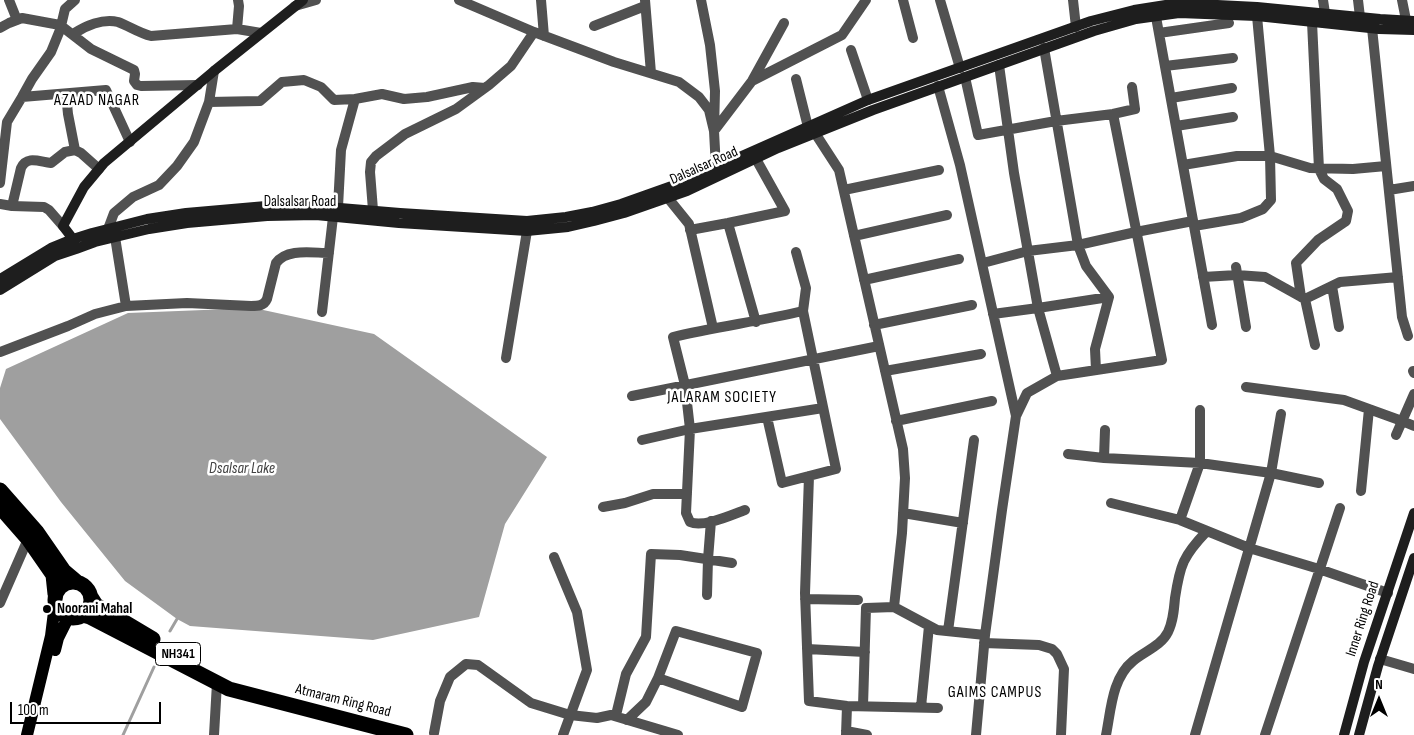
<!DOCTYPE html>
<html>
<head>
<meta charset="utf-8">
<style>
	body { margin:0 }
	#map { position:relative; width:1414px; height:735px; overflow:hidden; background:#fff; font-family:"Sofia Sans Condensed",sans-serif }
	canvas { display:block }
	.north { position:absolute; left:1354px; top:675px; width:50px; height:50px; -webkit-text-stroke:4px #fff; paint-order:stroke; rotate:0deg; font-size:14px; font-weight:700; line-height:20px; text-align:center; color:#000 }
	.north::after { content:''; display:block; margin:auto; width:18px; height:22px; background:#000; clip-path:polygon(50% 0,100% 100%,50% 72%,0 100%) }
	.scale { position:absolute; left:10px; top:702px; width:151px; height:22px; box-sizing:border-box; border:2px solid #000; border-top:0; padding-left:6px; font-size:15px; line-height:18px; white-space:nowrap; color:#000; -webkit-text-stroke:4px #fff; paint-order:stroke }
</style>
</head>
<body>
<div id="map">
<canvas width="1414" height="735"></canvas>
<div class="north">N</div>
<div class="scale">100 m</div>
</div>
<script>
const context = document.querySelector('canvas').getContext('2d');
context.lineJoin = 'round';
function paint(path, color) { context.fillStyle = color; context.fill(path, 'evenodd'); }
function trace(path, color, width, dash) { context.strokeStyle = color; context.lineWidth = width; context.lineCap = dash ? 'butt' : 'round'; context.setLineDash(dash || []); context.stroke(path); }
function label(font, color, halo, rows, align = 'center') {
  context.font = font + ' "Sofia Sans Condensed",sans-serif'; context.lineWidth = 5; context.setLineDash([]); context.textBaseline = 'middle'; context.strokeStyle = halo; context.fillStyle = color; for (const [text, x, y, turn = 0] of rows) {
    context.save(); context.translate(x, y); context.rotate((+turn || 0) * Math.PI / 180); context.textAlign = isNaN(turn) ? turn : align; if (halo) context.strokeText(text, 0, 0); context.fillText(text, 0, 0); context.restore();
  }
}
paint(new Path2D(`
	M254,308l120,26 173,123 -42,67 -26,93 -106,23 -183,-14 -13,-7 -52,-38 -64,-79 -61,-83v-31l6,-19 122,-56z`), '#9f9f9f');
trace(new Path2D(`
	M170,631l7,-12
	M123,735l31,-68`), '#9f9f9f', 3);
trace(new Path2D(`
	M9,0l8,20
	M459,0l75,32 80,30 65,20 20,15 10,13 5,21
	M541,0l3,36
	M645,0l6,73
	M701,0l9,45 5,46 -1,40 2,37
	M903,0l10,38
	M940,0l20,68
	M1073,0l3,27
	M1323,0l2,13
	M1358,0l2,17
	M1402,0l4,20
	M295,6l21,-6
	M1156,17l56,308
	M1312,22l7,147 5,10 13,10 11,22 -2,10 -28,19 -22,23 5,34 4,2 10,46
	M594,26l51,-20
	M0,28l9,-5 13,-5 38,7 31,24 43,21 1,4 -1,7 3,4 4,1 57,-1
	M1372,28l30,289 6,19
	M237,29l2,-23 -1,-6
	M1159,33l70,-10
	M73,34c12,-8 30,-16 45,-12 11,4 21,11 33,14l86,-7 24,4
	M1044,48l34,197 8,21 23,31 -14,52 1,21
	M851,50l17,50
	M999,65l15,108 24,135 19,68
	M1165,66l68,-8
	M965,77l13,58 78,-14 57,-7 22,-5 -3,-22
	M796,79l12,48
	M752,81l90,-46 24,-35
	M938,86l22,79 56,251
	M66,94l2,20 7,36
	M22,97l84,-7 24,52
	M1171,98l61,-10
	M209,102l51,-1 22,-19 22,-2 17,7 13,13 21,-1
	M1176,126l57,-9
	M714,131l38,-50 32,-58
	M815,133l24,37 64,279 2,29 -3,55 -8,74
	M1183,165l54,-9h33l40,12 43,1 33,-3
	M0,183l7,-61 15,-25 10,-18 19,-27 9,-22 5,-21 10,-9
	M844,190l95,-20
	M1389,190l25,-4
	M668,198l21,26 24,104
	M0,204l12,2 32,1 5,3 14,16
	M12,206l9,-38c6,-13 19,-6 30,-5l14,-11 10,-2 6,3 18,16
	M338,207l3,-57 14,-51 27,-5 22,5 23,-2 46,-10 12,1
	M373,210l-3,-38 1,-10 5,-6 29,-22 51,-25 33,-24 22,-19 23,-34
	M728,223l28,99
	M1194,226l47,-8 22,-9 8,-9 -1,-44 -13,-140
	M108,229l6,-16 19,-16 26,-12 18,-19 17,-24 15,-40 5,-31
	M690,230l38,-7 57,-12 -29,-52
	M854,236l93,-21
	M115,237l11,69
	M983,263l45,-12 50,-6 58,-13 57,-11
	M1236,267l10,60
	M1203,277l34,-2 28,2 36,20
	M864,280l95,-21
	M1332,286l7,41
	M1305,299l35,-17 58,-5
	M322,312l11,-95
	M993,314l45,-6 71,-11
	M874,325l98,-20
	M0,352l68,-26 27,-12 31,-8 61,-3 64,3c7,0 13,0 16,-7l9,-36c11,-15 36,-10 53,-10
	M506,358l21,-127
	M885,371l96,-17
	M1413,371l1,2
	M1246,387l98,13 58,21 12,5
	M632,396l247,-50
	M767,417l15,66 54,-14 -33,-158 3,-23 -10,-36
	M896,421l96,-20
	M1396,435l18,-41
	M642,440l48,-11 133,-21
	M1068,454l36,4 96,5 71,10 48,10
	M1104,458l1,-28
	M809,476l-4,117 4,108 38,5 91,2
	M1361,491l8,-82
	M1111,503l69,17 69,28 70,21 69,24
	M603,507l22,-4 28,-9h34
	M745,510c-14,5 -42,18 -55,12l-4,-9 4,-84 -5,-44 -12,-48c43,-10 87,-16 130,-26
	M903,513l60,10
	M1180,520l20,-57v-53
	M554,557l23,55 10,58 -24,65
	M707,595l1,-36 3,-38
	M805,599l53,1
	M0,603l28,-64
	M948,631l26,-191
	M984,643l55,2 13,4 5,5 7,15 -3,66
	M807,649l58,3
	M1380,659l34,10
	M863,706l3,-98 28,-1 43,23 48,5
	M921,707l8,-81
	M611,715h5l10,-41 20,-37 5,-83 29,1 52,8
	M627,720l19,-18 12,-24 84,29 15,-54 -81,-22 -18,47
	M846,731l21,4
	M434,733l6,-32 10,-24 16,-13 12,1 53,38 39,12 27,3 14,-3 67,20
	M214,735l3,-52
	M846,735l1,-29
	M976,735l9,-100 17,-125 14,-94 11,-23 30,-17 105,-16 -49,-246
	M1106,735c5,-25 6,-57 27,-74 12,-10 28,-15 35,-29 5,-10 6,-22 7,-34 5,-33 8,-42 32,-67
	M1195,735l76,-262 10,-59
	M1265,735l75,-227`), '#515151', 10);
trace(new Path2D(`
	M75,245l-2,-6 -10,-13 21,-39 20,-24 110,-92 89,-71
	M0,279l51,-31 22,-9 19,-6 55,-14 39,-6 80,-7h50l84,7 127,8 39,-4 26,-5 29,-8 62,-22 185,-82 223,-79 43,-11 44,-7 79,4 123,12 34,2
	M0,290l55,-34 21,-7 19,-7 54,-13 38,-6 80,-7 49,-1 83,8 128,8 41,-4 26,-6 30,-8 63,-22 91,-43 95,-38 221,-79 42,-12 43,-6 78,3 122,13 35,1
	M1344,735l20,-73 50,-149
	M1359,735l19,-69 36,-108`), '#1e1e1e', 10);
trace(new Path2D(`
	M55,650l3,-12 10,-20
	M27,735l24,-99 4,-32`), '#000', 12);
trace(new Path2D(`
	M0,490l37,42 27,39 13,11
	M0,507l28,32 25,36 2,19
	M55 600a18 18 0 1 1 36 0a18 18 0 1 1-36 0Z
	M91,597l5,8 57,34
	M83,615l7,2 139,72 177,46`), '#000', 15);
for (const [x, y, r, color] of [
	[47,609,5,"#000"]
]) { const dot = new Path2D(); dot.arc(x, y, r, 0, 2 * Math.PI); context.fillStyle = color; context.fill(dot); trace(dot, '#fff', 2); }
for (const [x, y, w] of [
	[178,654,45]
]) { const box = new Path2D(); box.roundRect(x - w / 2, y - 11.5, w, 23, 4); context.fillStyle = '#fff'; context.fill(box); trace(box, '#000', 1); }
label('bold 14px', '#000', null, [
	["NH341",178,654]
]);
label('15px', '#000', '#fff', [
	["Dalsalsar Road",704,166,-24],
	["Dalsalsar Road",300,202],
	["Inner Ring Road",1363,619,-72],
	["Atmaram Ring Road",343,701,14]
]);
label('bold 15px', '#000', '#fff', [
	["Noorani Mahal",57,609]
], 'left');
context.letterSpacing = '1px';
label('16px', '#000', '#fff', [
	["AZAAD NAGAR",97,101],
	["JALARAM SOCIETY",722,398],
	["GAIMS CAMPUS",995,693]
]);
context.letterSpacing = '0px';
label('italic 16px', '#404040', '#fff', [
	["Dsalsar Lake",242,469]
]);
</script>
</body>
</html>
